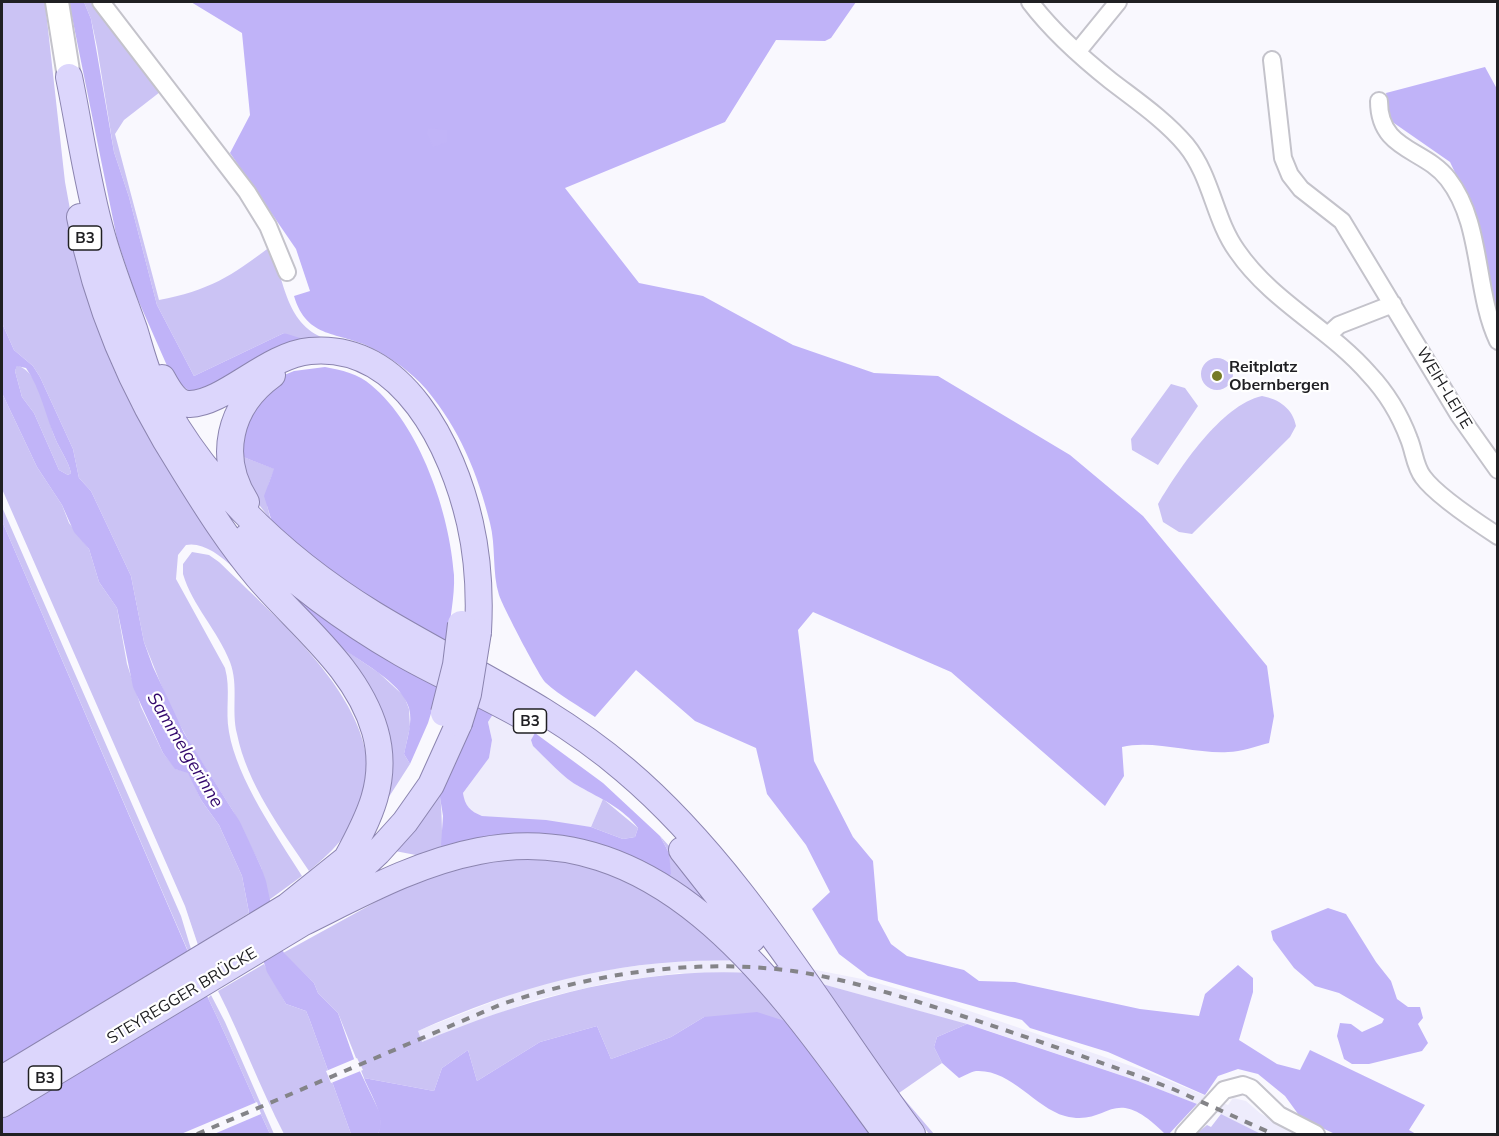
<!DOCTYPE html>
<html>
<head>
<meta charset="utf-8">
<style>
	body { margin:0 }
	#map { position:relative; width:1499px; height:1136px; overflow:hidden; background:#f9f8fe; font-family:Mulish,sans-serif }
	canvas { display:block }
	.frame { position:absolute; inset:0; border:3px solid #202023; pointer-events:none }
</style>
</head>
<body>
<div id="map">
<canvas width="1499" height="1136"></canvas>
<div class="frame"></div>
</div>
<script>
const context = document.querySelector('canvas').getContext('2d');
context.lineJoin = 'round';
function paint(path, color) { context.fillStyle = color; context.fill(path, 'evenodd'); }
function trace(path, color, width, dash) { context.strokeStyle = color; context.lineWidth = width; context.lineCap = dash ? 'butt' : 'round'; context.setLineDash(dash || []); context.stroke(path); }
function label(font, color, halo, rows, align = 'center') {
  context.font = font + ' Mulish,sans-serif'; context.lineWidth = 4.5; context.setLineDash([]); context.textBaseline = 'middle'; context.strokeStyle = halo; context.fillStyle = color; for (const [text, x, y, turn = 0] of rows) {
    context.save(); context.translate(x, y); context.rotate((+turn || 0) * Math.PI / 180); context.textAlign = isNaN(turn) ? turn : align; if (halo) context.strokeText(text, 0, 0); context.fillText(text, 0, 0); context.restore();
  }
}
paint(new Path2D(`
	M495,711l40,22 -2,13 45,40 25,13 -12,28 -109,-11 -11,-5 -6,-8 -2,-10 26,-35 3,-18 -4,-18z
	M706,960l35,1 12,12h-74l-68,9 -76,18 -113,42 -5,-11 111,-43 56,-15 80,-11z
	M806,968l61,12 79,23 197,67 85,35 5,-7 13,3 14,12 36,21h-35l-40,-20 -83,-33 -152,-51 -171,-48z`), '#eeecfc');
paint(new Path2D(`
	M2,2h43l20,180 11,60 194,365c-20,-20 -54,-68 -84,-62l-8,10 -2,24 49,89c6,21 0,42 4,64 8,47 48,104 73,144l-33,24 -8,-33 -28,-56 -42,-66 -21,-38 -26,-65 -13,-66 -40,-85 -12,-13 -6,-29 -33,-72 -7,-11 -19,-16 -12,-27z
	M84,2h10l66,90 -36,28 -9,14 44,166c49,-9 73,-24 112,-54 14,39 16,84 62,95l-31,3 -18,-11 -90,43 -37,-71 -28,-108 -15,-45 -17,-105 -6,-28z
	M1201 374a16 16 0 1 1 32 0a16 16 0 1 1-32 0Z
	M17,365c26,10 29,51 38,73 5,12 13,22 16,35l-3,2 -9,-5 -25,-57 -12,-16 -7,-26z
	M1171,384l14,4 13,18 -40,59 -26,-15 -1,-11z
	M2,393l35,74 25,38 7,18 20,26 10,33 18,26 10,56 14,43 22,46 13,16 12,3 3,5 10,23 18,25 23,51 7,37 -51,32 -13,-39 -183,-417z
	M1262,396c17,3 31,13 34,30l-6,11 -98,97 -13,-2 -16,-10 -5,-18c21,-35 63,-99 104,-108z
	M238,455l37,14c-10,19 -11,33 -3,53l-18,-24z
	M2,507l179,409 10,33 -3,2 -186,-430z
	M192,552l17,3 10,7c84,82 231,200 90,309 -28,-42 -62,-87 -72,-137 -6,-24 2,-48 -7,-72 -12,-31 -38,-57 -47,-88v-10z
	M265,567l34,28 36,48 44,30 25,23 5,13 1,18 -6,27 6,10 -25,39 -2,-53z
	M439,791c4,14 2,54 5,59l-23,6 -26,-5z
	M603,799l35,29 -3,9 -12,2 -32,-12z
	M660,836l33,36 61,81 -90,-74 5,-26z
	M522,852l112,24 107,85c-118,-4 -216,23 -323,70l4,11c106,-44 215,-75 331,-69l38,50 -87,-6 -33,20 -60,22 -14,-33 -57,16 -63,39 -9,-31 -26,18 -8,23 -70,-13 -26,-65 -20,-20 -4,-10 -31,-30 120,-66 7,-7z
	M264,964l22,40 20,7 3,7 42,116h-67c-24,-46 -42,-96 -66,-143z
	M815,982l152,42 -30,13 -3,10 8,16 -43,30 35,41h-5z
	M211,995l14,27 49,112h-4c-21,-45 -40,-91 -62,-136z
	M1221,1114l40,20h-65l11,-9 4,2z`), '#cbc3f4');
paint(new Path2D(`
	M69,2h15l7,17 23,133 15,45 28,108 37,71 90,-43 16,5 2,6 -95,46 -18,1 -17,-14 -37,-84 -18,-54z
	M191,2h665l-25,36 -6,3 -49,-1 -51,82 -160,66 74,95 64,13 90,49 81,28 64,3 132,79 73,61 124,150 7,50 -5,27c-13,3 -28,9 -41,9 -33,2 -76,-13 -106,-5l2,29 -19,30 -154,-134 -138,-60 -15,18 16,131 39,76 20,24 5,59 13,24 16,12 57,14 15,11 36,1 125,27 59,7 6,-22 33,-29 15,13v14l-14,48 38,24 23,6 10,-20 115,55 -16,25 7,4h-81l-34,-16 -16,-22 -27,-22 -20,-5 -20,7 -13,19 -97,-43 -78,-24 -8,-8 -154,-44 -29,-22 -27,-45 18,-17 -24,-47 -39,-51 -11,-46 -61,-27 -59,-51 -41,47c-16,-11 -35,-21 -49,-34 -6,-5 -44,-78 -47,-88 -7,-22 -3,-49 -9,-72 -12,-49 -31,-95 -64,-134 -14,-16 -34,-31 -54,-41 -33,-17 -65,-8 -78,-52l16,-5 -14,-42 -66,-96 20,-38 -8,-82z
	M1485,67l12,22v225l-4,2 -22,-110 -21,-44 -59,-41 -5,-28z
	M325,367c16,3 34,7 46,18 49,40 79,129 83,190 1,23 -5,45 -6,68l-89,-51 -55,-41 -32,-29 -8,-26 10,-27 -36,-14 1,-26 38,-51 17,-7z
	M299,595l142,86 -13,42 -18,41 -6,-10c3,-15 9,-32 5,-46 -8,-27 -52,-48 -73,-64 -15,-13 -29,-29 -44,-42z
	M477,704l18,7 -7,11 4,18 -3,18 -26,35c2,13 7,18 19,23l64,4 45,7 32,12 12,-2 3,-9c-14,-19 -38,-30 -58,-41 -17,-9 -33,-28 -47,-41l-2,-6 4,-7 68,50 57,53 9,17 2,21 -7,5 -17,-10 -203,-19 -3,-5 2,-29 -4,-25z
	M1328,908l18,6 30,48 15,19 6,18 11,8h12l3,11 -5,6 10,19 -6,8 -53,13h-17l-8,-5 -7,-23 3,-13 11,1 11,8 20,-9 2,-4 -45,-26 -24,-7 -21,-18 -21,-28 -2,-9z
	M757,1012l34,11 84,111h-497c8,-18 -7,-38 -14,-56l70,13 8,-23 26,-18 9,31 63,-39 57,-16 14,33 60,-22 33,-20z
	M967,1024l171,57 59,23 -28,30h-4c-54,-54 -55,-6 -100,-18 -31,-9 -54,-47 -89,-45 -6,1 -12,5 -17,7l-17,-15 -8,-16 3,-10z`), '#c0b3f8');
paint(new Path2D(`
	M428,128l19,2v12l-14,5 -6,-13z
	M2,323l12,27 19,16 7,11 33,72 6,29 12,13 40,85 13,66 9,25 31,66 56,89 21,45 5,14 13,62 5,10 30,30 4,10 20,20 16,46 26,54 1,14 -3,7h-27l-42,-116 -3,-7 -20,-7 -19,-32 -16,-49 -9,-47 -23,-51 -18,-25 -13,-27 -13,-4 -12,-16 -30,-66 -16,-79 -18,-26 -10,-33 -15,-17 -12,-27 -25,-38 -35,-74zM17,366l9,2c15,22 19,46 29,70 5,12 13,22 16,35l-3,2 -9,-5 -25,-57 -12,-16 -7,-26z
	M2,521l206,477c22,45 41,91 62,136h-268z`), '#c1b4f8');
paint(new Path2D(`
	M357,1058l6,12 -32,13 -5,-12z
	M257,1102l4,12 -47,20h-33z`), '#f9f8fe');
const street = new Path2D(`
	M101,2l146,190 21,34 19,46
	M1030,2c22,29 52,56 81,79 26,20 54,39 75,64 26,32 28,74 51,106 35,51 92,77 132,123 17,18 31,41 40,65 5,12 6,28 14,38 13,18 55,46 75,59
	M1078,51l40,-49
	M1272,60l11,98 7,17 11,14 41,32 117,194 39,55
	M1379,101c0,50 45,47 69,78 35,45 26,111 50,162
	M1328,335l11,-10 54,-21
	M1184,1134l40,-44 19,-5 8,3 28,27 37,19`);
const secondary = new Path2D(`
	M57,2l12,75`);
const primary = new Path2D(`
	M69,77c11,53 18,107 33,159 9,32 21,62 32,93 5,16 9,32 15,47 46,100 131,181 224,238 85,52 176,91 252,156 116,98 197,243 287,364
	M80,217c17,93 55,177 105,255 23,37 45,72 73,105 41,48 99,91 117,154 14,49 -6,87 -29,129
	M162,378c6,11 14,27 28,26 35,-1 77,-49 120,-53 93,-9 143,97 160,172 8,35 10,73 8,109
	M246,502c-29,-45 -17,-96 26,-127
	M247,537c47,46 97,83 154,116 40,23 83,41 123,64
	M682,850l70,89
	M302,923c57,-28 114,-60 177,-72 191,-38 310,152 407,283
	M781,979l32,55
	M2,1079l286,-173 71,-57
	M2,1104l300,-181 76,-71 27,-30 26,-37 28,-62`);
trace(street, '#c4c3cb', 20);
trace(secondary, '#c4c3cb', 26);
trace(primary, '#8b84af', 28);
trace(street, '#fff', 16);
trace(secondary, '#fff', 22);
trace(primary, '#dcd6fc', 26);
trace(new Path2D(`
	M197,1134l305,-130c94,-31 193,-46 291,-33 53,8 104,24 154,40 62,20 124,41 186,63l40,15 100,45`), '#848488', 4, [8, 8]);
const primaryBridge = new Path2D(`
	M444,713l12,-48 5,-41
	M459,723l9,-29 10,-62`);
trace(primaryBridge, '#8b84af', 28, []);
trace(primaryBridge, '#dcd6fc', 26);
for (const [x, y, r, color] of [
	[1217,376,6,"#767b25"]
]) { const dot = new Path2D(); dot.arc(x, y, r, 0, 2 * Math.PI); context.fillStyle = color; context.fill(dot); trace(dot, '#fff', 2); }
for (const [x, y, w] of [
	[85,238,33],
	[530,721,33],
	[45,1078,33]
]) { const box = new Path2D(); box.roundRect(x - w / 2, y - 12, w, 24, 4.5); context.fillStyle = '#fff'; context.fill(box); trace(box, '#202023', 1.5); }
label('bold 15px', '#202023', null, [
	["B3",85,238],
	["B3",530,721],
	["B3",45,1078]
]);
label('bold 16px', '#202023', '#fff', [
	["Reitplatz",1229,367],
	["Obernbergen",1229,385]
], 'left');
label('16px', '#202023', '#fff', [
	["WEIH-LEITE",1444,388,59],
	["STEYREGGER BRÜCKE",182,996,-31]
]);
label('italic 18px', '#32076c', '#fff', [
	["Sammelgerinne",185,750,59]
]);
</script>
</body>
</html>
